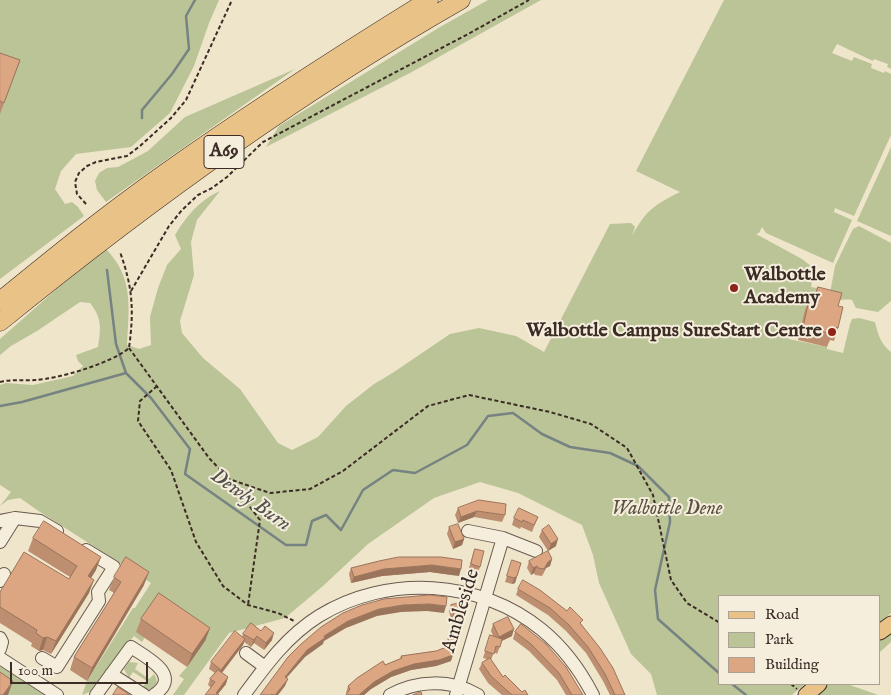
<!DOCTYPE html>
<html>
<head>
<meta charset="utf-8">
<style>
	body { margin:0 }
	#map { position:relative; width:891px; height:695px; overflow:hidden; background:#efe5cb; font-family:"IM FELL English",serif }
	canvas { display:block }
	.legend { position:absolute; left:718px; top:595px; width:162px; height:90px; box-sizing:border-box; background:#f5eedd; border:1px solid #aba094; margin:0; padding:6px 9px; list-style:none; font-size:15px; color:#3c2c26 }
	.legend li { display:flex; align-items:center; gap:10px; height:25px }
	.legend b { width:25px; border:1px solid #aba094 }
	.scale { position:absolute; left:10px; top:662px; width:138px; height:22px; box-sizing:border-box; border:2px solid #3c2c26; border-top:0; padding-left:6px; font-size:15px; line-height:18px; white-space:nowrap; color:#3c2c26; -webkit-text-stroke:4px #f5eedd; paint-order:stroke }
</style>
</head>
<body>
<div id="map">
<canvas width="891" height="695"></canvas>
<ul class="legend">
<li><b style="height:6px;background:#e8c286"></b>Road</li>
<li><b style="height:14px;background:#bbc496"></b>Park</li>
<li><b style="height:14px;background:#dca682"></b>Building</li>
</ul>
<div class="scale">100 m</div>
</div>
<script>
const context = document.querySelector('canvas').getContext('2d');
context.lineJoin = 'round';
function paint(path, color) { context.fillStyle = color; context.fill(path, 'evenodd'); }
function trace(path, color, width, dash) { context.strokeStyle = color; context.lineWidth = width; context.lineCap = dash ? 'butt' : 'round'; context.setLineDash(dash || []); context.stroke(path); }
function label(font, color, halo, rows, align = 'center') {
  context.font = font + ' "IM FELL English",serif'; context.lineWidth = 4; context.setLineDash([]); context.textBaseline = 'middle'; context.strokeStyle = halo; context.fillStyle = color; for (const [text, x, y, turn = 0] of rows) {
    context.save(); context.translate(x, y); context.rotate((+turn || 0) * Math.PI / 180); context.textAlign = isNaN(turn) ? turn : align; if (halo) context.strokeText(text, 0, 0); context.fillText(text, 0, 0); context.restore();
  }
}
paint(new Path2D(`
	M0,0h219l-10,23 -15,43 -24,47 -39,34 -55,7 -15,17 -6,18 10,15 7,-2 6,5 6,9 -84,63z
	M488,0h53l-131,73 -144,74 13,-21 161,-99z
	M724,0h167v69l-4,-2 1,-3 -14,-5 -1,2 -36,-17 -5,9 20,8 2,-4 18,7 -1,4 13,5 1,-2 6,3v61l-37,81 -19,-8 -1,4 18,8 -19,43 -67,-30 -4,-6 -3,6 -3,1 46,25 9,7 2,10 -2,11 16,3 -17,24 -6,-1 -3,13 -9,-2 -3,15 38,8v2l16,4 7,-29 2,-5 7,-1 16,4c3,13 6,22 16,30v261l-11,9v-26h-160v88h85l-13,11h-135l-6,-21 -20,-20 -32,-71 -6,-28 -11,-30 -64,-32 -38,-11 -46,16 -66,46 -45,42 -38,32 -56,15 -45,62h-11l11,-16 -5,-3 8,-9 18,-26 -60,-4 -3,5 -8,-6 -42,55 -10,4 5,-14 46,-73h2l16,-25 -114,-73 -17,-12 -12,2 -8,6 11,-14 -11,-7v-100l6,-2 27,2 40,-9 10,-10 -5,-5 -2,-6 22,-8c3,-19 4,-29 -8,-44l-10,-1 -43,29 -26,15 -11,9v-16l60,-53 46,-37c28,29 23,58 21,96l12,4 12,-4 -1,-28 8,-29 9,-23 14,-16 -6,-14c11,-18 24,-35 45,-44l-23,29 -6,22 3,33 -14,46 2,12 21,25 37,31 38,54 14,7 26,-13 28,-31 28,-22 20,-12 56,-38 29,-6 37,8 28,16 66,-128 21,-1 4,4 -3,9c14,-26 22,-31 48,-44l-44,-21z
	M295,69l-189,133 -9,-12 -2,-9 4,-8 8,-5 11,-1 30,-16 37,-34z
	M891,147v89l-34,-15z
	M859,226l32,17v58l-13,11 -22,-4 -4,-8c-13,-2 -11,4 -22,-7l5,-27 18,-37z
	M891,629v13l-11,10v-15z
	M129,662l9,1 -3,6 14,10 5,-5c4,6 4,13 -3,16l-9,-2 5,-7 -14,-9 -4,6 -5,-9z
	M0,666l44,29h-36l-8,-6z
	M827,684h20l31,11h-64z`), '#bbc496');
trace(new Path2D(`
	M142,118v-8l30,-36 17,-25 -3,-33 9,-16
	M107,270l9,74 10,29 25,25 39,51 -5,25 101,71h20l6,-24 14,-6 15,15 22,-40 30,-20 22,3 52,-28 21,-29 25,-3 29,21 28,13 40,6 28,13 31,31 1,25 -15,68 3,29 62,55
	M0,406l22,-4 104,-29
	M732,684l14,11`), '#768382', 2.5);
const minor = new Path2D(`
	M0,521l15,-3 25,3 17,10
	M468,531l35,7 33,13
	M0,542l15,-24
	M0,581l4,-7
	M0,638l2,4 -2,7
	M246,653l19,14
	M0,658l57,37
	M42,658l15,9 42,-66 -1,-9 16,-25 -28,-17
	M111,674l33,21
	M96,695l35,-48c16,11 52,28 23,48
	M244,695c22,-30 43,-59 75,-79 68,-42 161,-37 223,14 22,18 38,40 51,65
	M390,695c27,-15 61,-16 88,0
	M456,695l47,-157`);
const major = new Path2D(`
	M880,632l11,-8
	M806,695l13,-11`);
const highway = new Path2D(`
	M0,301c54,-44 108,-88 165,-128 86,-61 175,-118 264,-173
	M0,322c145,-118 298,-229 461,-322`);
trace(minor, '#695a4f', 14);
trace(major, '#3c2c26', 17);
trace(highway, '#3c2c26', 19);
trace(new Path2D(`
	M86,204l-9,-10 -2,-12 4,-9 8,-7 9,-4 31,-6 13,-10 31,-28 15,-18 46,-100
	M131,291l38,-65 13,-16 16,-15 14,-7 15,-11 36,-35 207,-109 59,-33
	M129,348l80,110 20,21 41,14 40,-4 33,-18 85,-65 41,-11 81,17 41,12 36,24 26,47 18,85 16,23 33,20
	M0,382c12,-3 23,-1 35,-2 23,-1 77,-17 94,-32 5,-37 4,-60 -9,-96
	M157,386l-17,15 -2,20 33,49 25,72 27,44 25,19 30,8 16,8
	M230,481l30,39 -12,85
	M791,684l6,5`), '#3c2c26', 2, [4, 2.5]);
trace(minor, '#f5eedd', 12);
trace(major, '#e8c286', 15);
trace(highway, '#e8c286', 18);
paint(new Path2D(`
	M0,53l20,7 -20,54z
	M818,287l20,19v22l-4,13 -4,-1 -3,7 -29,-7 6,-27 5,-13 4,1z
	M458,508l47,7 -3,7 -28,-5 -16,6 -3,-8z
	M538,517l-6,15 -11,-5 -1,2 -8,-4 2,-7z
	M449,527l15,12 -2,6 -9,4 -6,-15z
	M542,530l14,16 -8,5 -9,-14z
	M33,538l63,32 -5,8 -2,15 -38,61 -8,-4 -4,1 -8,-5 1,-3 -32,-20v-31l69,-13 1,-2 -42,-26z
	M475,549l5,18 -3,7 -9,-3z
	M552,559l-2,7 -4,2 -4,8 -7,-1 -1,-2 -3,2 -4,-7 2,-7z
	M379,561l80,15 -29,-4 -48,4 -31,7 -2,-9 2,-6z
	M521,563l-6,20 -3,1 -7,-2 5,-15z
	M114,577l30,8 -57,96 -17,-11 4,-13 40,-64 -5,-3z
	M518,589l64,36 43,70h-15l-7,-14 -17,-28 -20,-22 -18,-16 -32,-20z
	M460,603l-4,40 -2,7 -3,-1v12l-15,5 -25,4 -20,7 -20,12 -7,6h-18l1,-1 -1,-1 2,-7 37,-21 15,-6 1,-3 35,-5 10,-4h-1l7,-22 -3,-14 2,-6z
	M141,619l69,9 -5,13 -18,26 -51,-35z
	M493,624l19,12 -10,5 -5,13 -3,-2 -3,8 12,17 19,15 6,3h-26l-14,-12 -9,-14 3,-6 5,-4 -4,-1 5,-16 5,-6 -2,-5z
	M521,624l62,71h-17l-9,-15 -28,-29 -16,-12 2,-7z
	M243,634l29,6 -8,10 -10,-7 -3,4 -7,-5 -1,3 -21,28 4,11 -8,10 -10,-9 2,-6 5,-6 -6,-4 2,-7 31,-25z`), '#bd8f70');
paint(new Path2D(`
	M477,511l-3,6 -16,6 3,-6z
	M464,539l-2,6 -9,4 2,-7z
	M558,539l-2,7 -8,5 3,-7z
	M101,557l-5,13 -12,19 4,-13z
	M552,559l-2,7 -4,2 -4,8 6,-14z
	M432,565l29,4 -2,7 -29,-4 -48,4 -31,7 3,-6 30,-8z
	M537,566l-3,7 -3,2 2,-7z
	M149,572l-5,13 -57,96 5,-13z
	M517,576l-2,7 -3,1 2,-6z
	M94,580l-5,13 -38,61 5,-13z
	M429,604l17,2 -2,7 -17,-2 -26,1 -24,4 -31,12 -22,13 -1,3 -18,13 -23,26 3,-6 22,-27 17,-14 24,-15 31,-12 24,-4z
	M210,628l-5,13 -18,26 5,-13z
	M514,629l-2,7 -15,7 2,-6z
	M274,633l-2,7 -8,10 2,-7z
	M257,636l-3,7 -3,4 3,-7z
	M47,637l-4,13 -4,1 4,-13z
	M245,639l-2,6 -24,31 2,-6z
	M453,655l-2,6 -15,5 -25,4 -20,7 -20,12 -7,6h-5l15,-13 19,-11 21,-7z
	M228,677l-2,7 -9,11 -1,-2z
	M288,679l-3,7 -7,9h-3z
	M13,681l-5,14h-5z`), '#9a745b');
const building = new Path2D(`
	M0,53l20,7 -16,43 -4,-2z
	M818,287l24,6 -4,13 5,1 -5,21 -5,-1 -1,7 -29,-7 6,-27 5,1z
	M479,500l27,4 -1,11 -28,-4 -16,6 -3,-9z
	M519,508l19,9 -4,8 -11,-5 -1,2 -8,-4z
	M44,521l57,36 -13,19 6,4 -38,61 -9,-4 -4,1 -7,-5 1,-3 -37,-23v-15l24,-40 45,27 8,-13 -44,-28z
	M458,524l6,15 -9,3 -6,-15z
	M549,525l9,14 -7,5 -9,-14z
	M475,549l9,2 -4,16 -9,-3z
	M548,551l4,8 -4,3 -4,7 -6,-1 -1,-2 -4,2 -4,-7z
	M126,557l23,15 -57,96 -18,-11 47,-75 -7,-5z
	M399,557h42l21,3 -1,9 -29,-4 -48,4 -30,8 -3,-9 28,-7z
	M512,560l9,3 -4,13 -3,2 -7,-2z
	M523,580l17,10 27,21 3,-4 13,13 -3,3 20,25 13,20 12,27h-10l-10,-21 -17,-27 -19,-22 -19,-17 -32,-19z
	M159,593l51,35 -18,26 -51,-35z
	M430,595l17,2 -1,9 -17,-2 -26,1 -24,4 -31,12 -24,15 1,2 -18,12 -22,27 3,2 -13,16h-2l-1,-1 -1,1h-11l28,-38 12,-12 21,-18 22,-14 19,-8 22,-6z
	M460,603l4,16 -8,24 -8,-2 7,-22 -4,-14z
	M508,617l6,12 -15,8 -6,-13z
	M251,623l10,8 4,-5 9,7 -8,10 -9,-7 -3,4 -11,-6z
	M521,624l25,20 20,23 17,28h-11l-13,-22 -28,-29 -16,-12z
	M235,631l10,8 -24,31 -10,-8z
	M490,635l12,4 -2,8 -4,-1 -2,8 -9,-3z
	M450,646l3,9 -14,5 -25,4 -21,7 -19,11 -15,13h-13l4,-6 -2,-3 9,-8 26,-17 2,4 17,-7 -1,-2 35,-5z
	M490,658l13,19 2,-2 17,17 3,-2 3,5h-16l-21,-19 -9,-13z
	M218,670l10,7 -12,16 3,2h-14l10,-13 -5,-3z
	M0,672l13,9 -10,14h-3z
	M118,687l12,8h-17z
	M421,692l1,3h-9z`);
paint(building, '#dca682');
trace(building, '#9a745b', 1);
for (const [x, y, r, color] of [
	[734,288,5,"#8f2418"],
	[832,332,5,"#8f2418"]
]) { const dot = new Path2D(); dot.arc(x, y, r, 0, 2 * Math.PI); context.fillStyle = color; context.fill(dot); trace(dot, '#f5eedd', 2); }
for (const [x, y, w] of [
	[224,152,40]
]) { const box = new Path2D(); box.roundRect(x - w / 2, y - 16.5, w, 33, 4); context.fillStyle = '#f5eedd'; context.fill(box); trace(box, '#3c2c26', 1); }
label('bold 19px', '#3c2c26', null, [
	["A69",224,152]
]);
label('bold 20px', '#3c2c26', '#f5eedd', [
	["Walbottle",744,276],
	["Academy",744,299],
	["Walbottle Campus SureStart Centre",822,332,"right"]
], 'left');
label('italic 20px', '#5c5242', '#f5eedd', [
	["Walbottle Dene",667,510]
]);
label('20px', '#3c2c26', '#f5eedd', [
	["Ambleside",462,611,-73]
]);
label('italic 21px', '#54504c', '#f5eedd', [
	["Dewly Burn",250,501,35]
]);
</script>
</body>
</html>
